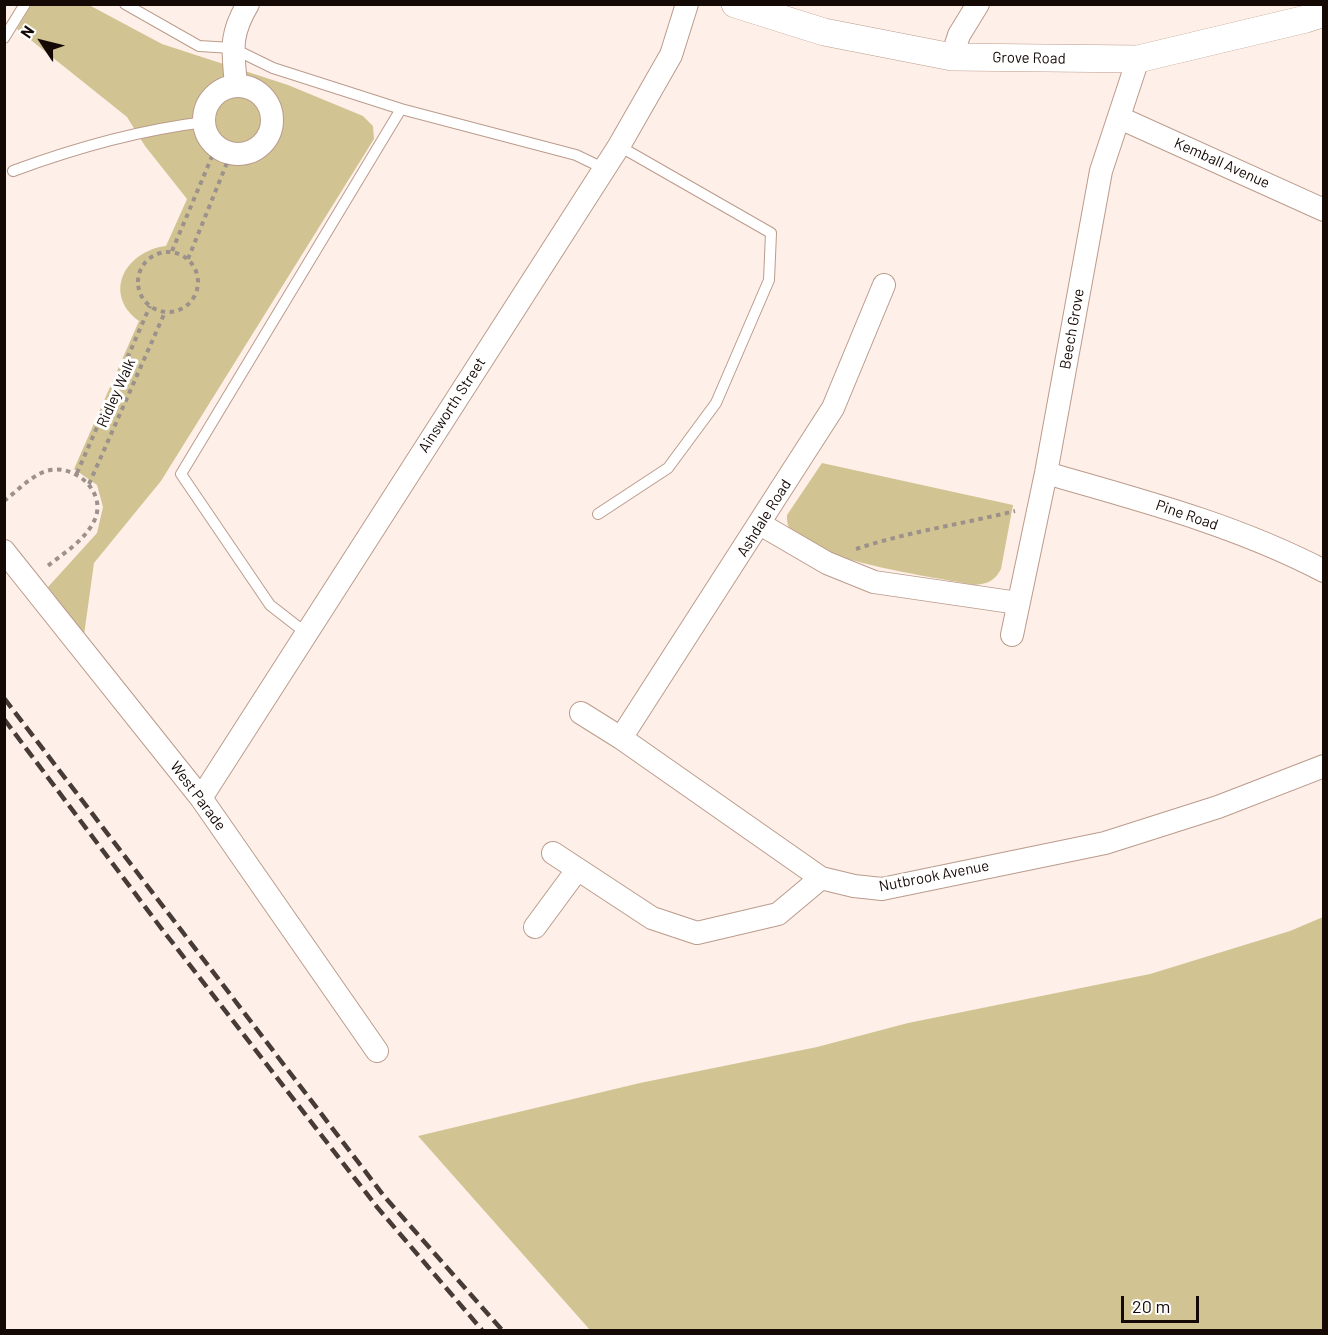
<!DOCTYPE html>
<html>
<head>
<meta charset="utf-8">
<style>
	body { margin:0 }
	#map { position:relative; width:1328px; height:1335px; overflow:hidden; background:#fef0e9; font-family:Barlow,sans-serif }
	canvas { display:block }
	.frame { position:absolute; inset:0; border:6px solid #140905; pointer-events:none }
	.north { position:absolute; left:12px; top:12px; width:60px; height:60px; -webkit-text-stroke:4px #fff; paint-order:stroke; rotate:305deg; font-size:16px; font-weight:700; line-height:24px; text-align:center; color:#140905 }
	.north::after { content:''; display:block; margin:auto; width:21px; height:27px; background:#140905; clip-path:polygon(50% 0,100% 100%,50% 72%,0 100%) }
	.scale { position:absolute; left:1121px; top:1296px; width:78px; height:27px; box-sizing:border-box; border:3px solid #140905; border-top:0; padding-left:8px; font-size:18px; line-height:21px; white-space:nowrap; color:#140905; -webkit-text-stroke:4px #fff; paint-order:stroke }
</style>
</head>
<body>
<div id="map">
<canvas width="1328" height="1335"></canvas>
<div class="frame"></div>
<div class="north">N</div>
<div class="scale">20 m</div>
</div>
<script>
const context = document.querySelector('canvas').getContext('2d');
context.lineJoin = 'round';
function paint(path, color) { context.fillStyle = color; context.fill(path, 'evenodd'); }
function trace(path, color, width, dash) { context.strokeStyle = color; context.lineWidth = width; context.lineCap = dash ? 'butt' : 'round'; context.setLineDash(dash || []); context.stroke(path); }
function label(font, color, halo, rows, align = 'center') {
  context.font = font + ' Barlow,sans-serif'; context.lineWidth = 6; context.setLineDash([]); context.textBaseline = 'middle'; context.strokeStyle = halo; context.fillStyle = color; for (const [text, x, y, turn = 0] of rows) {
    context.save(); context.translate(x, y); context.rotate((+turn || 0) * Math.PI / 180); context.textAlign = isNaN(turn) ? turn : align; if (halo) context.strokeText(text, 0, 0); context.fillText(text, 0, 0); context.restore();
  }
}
paint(new Path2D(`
	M31,5h58l73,39 126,41 75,31 10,10 1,13 -213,342 -67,82 -10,72 -36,-48 49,-54 6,-26 -6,-22 -23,-16 65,-148c-37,-27 -14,-70 27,-75l21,-47 -42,-53 -18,-29 -110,-88z
	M822,463l191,42 -12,64c-6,12 -14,15 -27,16 -39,-8 -163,-24 -184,-56 -3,-4 -3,-9 -3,-14z
	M1323,917v413h-733l-172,-194 222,-53 177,-36 91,-24 242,-49 140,-43z`), '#d2c492');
const service = new Path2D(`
	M125,4l74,42 33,2 41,20 128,41 175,46 27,13
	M4,38l21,-34
	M13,171c62,-23 126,-41 192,-49
	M598,514l70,-46 48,-65 53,-123 2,-47 -152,-87
	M306,633l-36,-28 -89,-131 220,-365`);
const minor = new Path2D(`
	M952,57l7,-22 19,-31
	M236,85c-3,-35 -7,-49 12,-81
	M204 120a34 34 0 1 1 68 0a34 34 0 1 1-68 0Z
	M1120,118l204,92
	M1046,473c94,27 190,52 278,98
	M760,524l67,39 47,19 144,21
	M4,551l197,247 176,253
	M1012,635l34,-162 55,-302 37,-112
	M581,713l40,25 200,140 33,8 28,3 223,-46 113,-36 106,-41
	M621,738l212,-330 51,-123
	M201,798l418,-652 52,-91 16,-51
	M553,853l99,65 45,15 81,-19 43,-36
	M535,927l42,-57`);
const tertiary = new Path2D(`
	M735,4l89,28 128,25 186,2 168,-40 18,-6`);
trace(service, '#bb9b8b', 12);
trace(minor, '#bb9b8b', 24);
trace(tertiary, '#bb9b8b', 28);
trace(new Path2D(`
	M172,251l44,-104
	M138 282a30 30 0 1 1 60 0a30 30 0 1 1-60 0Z
	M188,259l43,-106
	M77,473l73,-167
	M89,484l76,-172
	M4,501c13,-10 27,-25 42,-30 29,-9 64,23 47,52 -10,19 -32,32 -48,45
	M856,549c51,-17 106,-25 159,-38`), '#9d918b', 4, [4.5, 4.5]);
trace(service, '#fff', 10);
trace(minor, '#fff', 22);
trace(tertiary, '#fff', 27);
trace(new Path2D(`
	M4,698l380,498 118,134
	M4,719l154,205 219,283 105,123`), '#473b37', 4.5, [12, 6]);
label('15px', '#140905', '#fff', [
	["Grove Road",1029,58,1],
	["Kemball Avenue",1222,163,24],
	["Beech Grove",1072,329,-80],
	["Ridley Walk",116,393,-66],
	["Ainsworth Street",452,405,-57],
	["Pine Road",1187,515,19],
	["Ashdale Road",764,518,-58],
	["West Parade",198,796,53],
	["Nutbrook Avenue",934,876,-11]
]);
</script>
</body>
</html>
